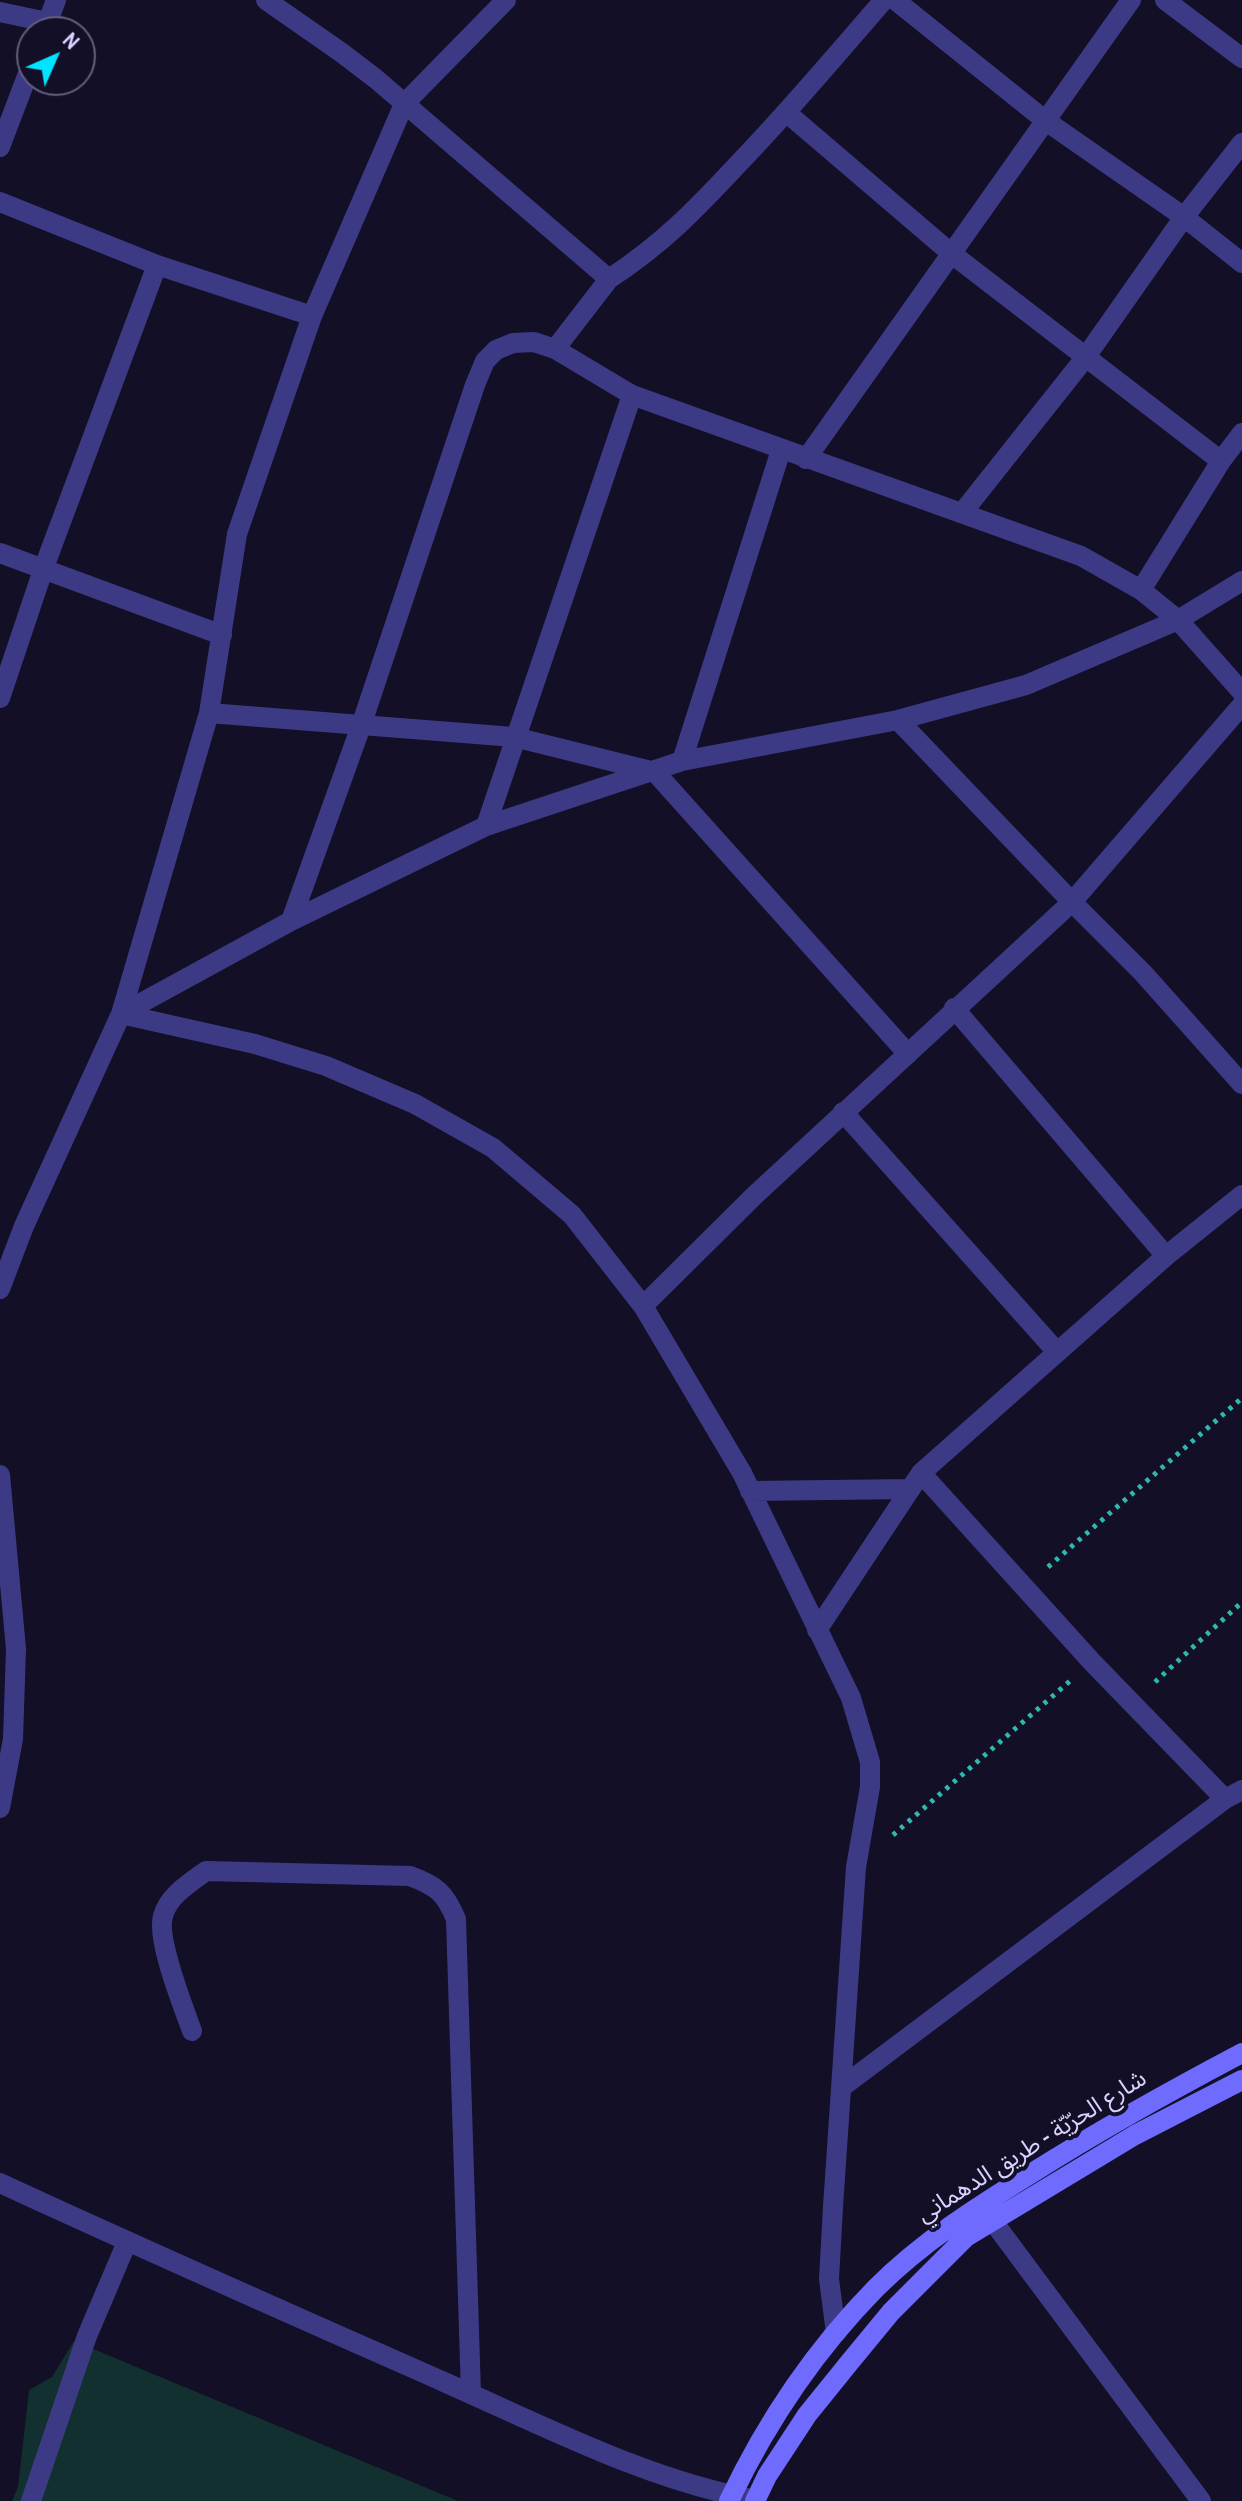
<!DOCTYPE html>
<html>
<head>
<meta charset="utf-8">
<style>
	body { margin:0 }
	#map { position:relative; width:1242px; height:2501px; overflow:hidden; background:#130f26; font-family:"Archivo Narrow",sans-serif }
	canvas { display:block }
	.north { position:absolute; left:16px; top:16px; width:80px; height:80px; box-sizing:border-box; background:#130f26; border:2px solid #625e7d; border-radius:50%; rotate:45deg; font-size:22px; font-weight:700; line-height:32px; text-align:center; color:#d9d4ff }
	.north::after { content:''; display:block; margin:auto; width:28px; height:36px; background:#00e5ff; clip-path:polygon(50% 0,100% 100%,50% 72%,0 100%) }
</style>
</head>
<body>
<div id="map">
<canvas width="1242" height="2501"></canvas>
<div class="north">N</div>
</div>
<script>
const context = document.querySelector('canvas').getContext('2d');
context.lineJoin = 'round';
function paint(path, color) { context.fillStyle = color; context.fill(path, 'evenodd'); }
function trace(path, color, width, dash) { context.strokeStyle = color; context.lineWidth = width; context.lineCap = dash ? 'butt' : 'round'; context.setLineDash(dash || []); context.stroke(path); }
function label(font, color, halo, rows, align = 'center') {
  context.font = font + ' "Archivo Narrow","Noto Sans Arabic",sans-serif'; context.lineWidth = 8; context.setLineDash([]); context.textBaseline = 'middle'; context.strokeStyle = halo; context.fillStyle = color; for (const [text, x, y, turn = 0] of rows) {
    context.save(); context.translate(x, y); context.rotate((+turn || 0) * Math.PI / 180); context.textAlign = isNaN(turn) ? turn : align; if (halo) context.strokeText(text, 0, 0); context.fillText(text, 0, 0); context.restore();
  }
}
paint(new Path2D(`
	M74,2341l384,160h-446l6,-14 11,-97 23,-13z`), '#12302f');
trace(new Path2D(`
	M1048,1567l194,-169
	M1155,1682l87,-80
	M893,1835l177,-154`), '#2fb8b0', 5, [4, 6]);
trace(new Path2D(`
	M266,0l76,53 34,26 233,200c55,-36 88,-71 132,-118 50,-52 96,-107 143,-161
	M895,0l151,121 138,96 58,46
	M1165,0l77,58
	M0,12l47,10
	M44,32l12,-32
	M787,113l165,141 269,207
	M0,147l32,-84
	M0,202l157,63 155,51
	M555,349l54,-70
	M806,459l325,-459
	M962,513l123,-155 99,-141 58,-74
	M0,553l222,82
	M1141,590l80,-129 21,-28
	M0,698l43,-128 114,-305
	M209,713l305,24 141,35 253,282
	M898,720l174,182 71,71 99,111
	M682,761l99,-311
	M486,826l146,-431
	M291,921l70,-195 114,-341 10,-24 11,-11 17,-7 21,-1 21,7 77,46 449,161 60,34 37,30 64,72
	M954,1008l212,248
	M121,1014l134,30 71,22 89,38 78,44 79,67 71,91 99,167 109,225 19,64v25l-14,80 -23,340 -4,72 7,54
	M121,1014l170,-93 195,-95 196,-65 216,-41 128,-35 152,-65 64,-39
	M843,1112l214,240
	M0,1289l24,-63 97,-212 88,-301 28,-179 75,-218 92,-212 102,-104
	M643,1306l112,-111 317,-293 170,-197
	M921,1473l171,189 133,137 17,-9
	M0,1475l16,174 -3,90 -13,69
	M750,1491l160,-2
	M817,1630l104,-157 245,-217 76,-61
	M192,2031c-9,-25 -36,-92 -29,-115 5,-20 28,-34 43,-45l204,5c27,10 35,17 46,43l15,475
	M842,2087l383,-288
	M0,2183c147,68 295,133 444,199 100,44 203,98 312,118
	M983,2208l218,293
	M31,2501l56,-165 40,-94`), '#3d3a85', 20);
trace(new Path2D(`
	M729,2501c37,-78 86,-151 147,-213 46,-46 101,-81 156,-115 68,-43 138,-82 210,-120
	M755,2501l12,-25 40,-61 42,-52 42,-51 75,-75 169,-102 107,-55`), '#6f6bff', 20);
label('24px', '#d9d4ff', '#130f26', [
	["شارع الحرّيّة - طريق الدهماني",1032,2147,-32]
]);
</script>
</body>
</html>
